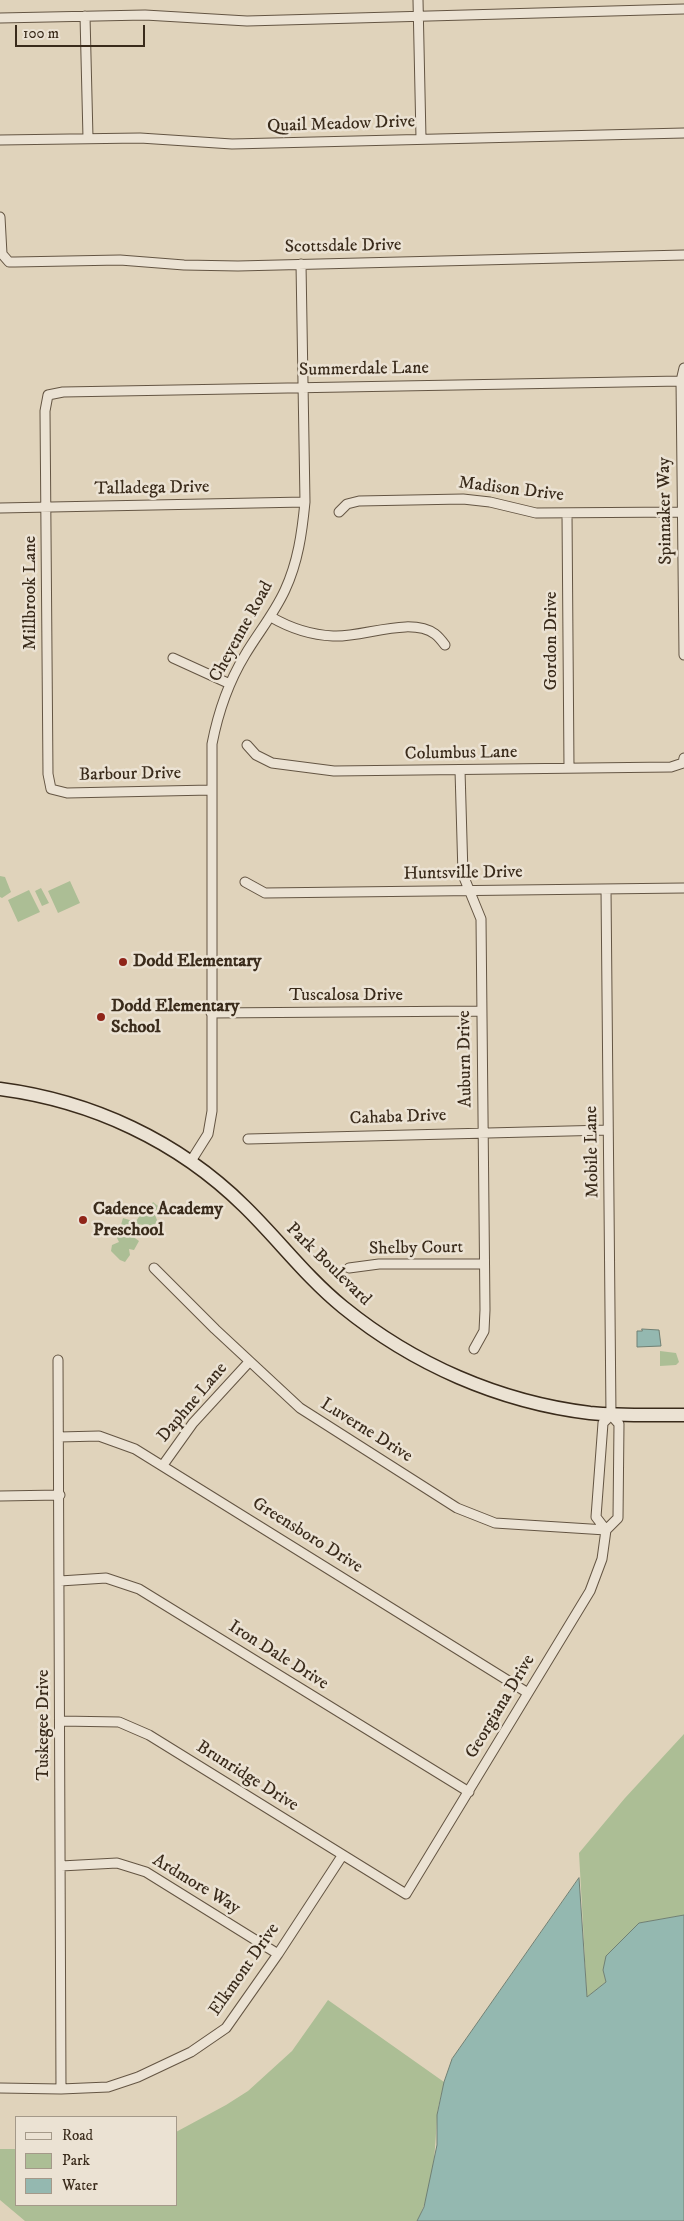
<!DOCTYPE html>
<html>
<head>
<meta charset="utf-8">
<style>
	body { margin:0 }
	#map { position:relative; width:684px; height:2221px; overflow:hidden; background:#e0d3bb; font-family:"IM FELL DW Pica",serif }
	canvas { display:block }
	.legend { position:absolute; left:15px; top:2116px; width:162px; height:90px; box-sizing:border-box; background:#ebe2d3; border:1px solid #a49989; margin:0; padding:6px 9px; list-style:none; font-size:15px; color:#3a2b1b }
	.legend li { display:flex; align-items:center; gap:10px; height:25px }
	.legend b { width:25px; border:1px solid #a49989 }
	.scale { position:absolute; left:15px; top:25px; width:130px; height:22px; box-sizing:border-box; border:2px solid #3a2b1b; border-top:0; padding-left:6px; font-size:15px; line-height:18px; white-space:nowrap; color:#3a2b1b; -webkit-text-stroke:4px #ebe2d3; paint-order:stroke }
</style>
</head>
<body>
<div id="map">
<canvas width="684" height="2221"></canvas>
<ul class="legend">
<li><b style="height:6px;background:#ebe2d3"></b>Road</li>
<li><b style="height:14px;background:#acbe95"></b>Park</li>
<li><b style="height:14px;background:#94b8b0"></b>Water</li>
</ul>
<div class="scale">100 m</div>
</div>
<script>
const context = document.querySelector('canvas').getContext('2d');
context.lineJoin = 'round';
function paint(path, color) { context.fillStyle = color; context.fill(path, 'evenodd'); }
function trace(path, color, width, dash) { context.strokeStyle = color; context.lineWidth = width; context.lineCap = dash ? 'butt' : 'round'; context.setLineDash(dash || []); context.stroke(path); }
function label(font, color, halo, rows, align = 'center') {
  context.font = font + ' "IM FELL DW Pica",serif'; context.lineWidth = 5; context.setLineDash([]); context.textBaseline = 'middle'; context.strokeStyle = halo; context.fillStyle = color; for (const [text, x, y, turn = 0] of rows) {
    context.save(); context.translate(x, y); context.rotate((+turn || 0) * Math.PI / 180); context.textAlign = isNaN(turn) ? turn : align; if (halo) context.strokeText(text, 0, 0); context.fillText(text, 0, 0); context.restore();
  }
}
paint(new Path2D(`
	M0,876l5,1 6,15 -9,6 -2,-1z
	M70,881l10,22 -22,10 -10,-22z
	M41,888l8,15 -7,3 -7,-15z
	M29,890l11,22 -22,10 -10,-22z
	M153,1202l5,4 -3,9 2,5 -4,9 -13,-5 1,3 -2,6 -17,-5 -1,-3 2,-7 13,4c4,-10 12,-11 17,-20z
	M124,1230l15,11 -5,9 -5,-1 1,6 -5,7 -5,-2 -9,-9 1,-6 7,-3 -2,-4z
	M660,1351l16,2 3,9 -3,3 -16,1z
	M684,1734v181l-45,8 -36,47 3,12 -19,15 -8,-144 46,-55z
	M328,2000l116,82c-2,11 -6,23 -7,34 -2,35 -3,74 -20,105h-392l-25,-21v-51h16v56h160v-73l50,-27 22,-14 44,-40z`), '#acbe95');
const water = new Path2D(`
	M642,1329l17,1 2,16 -24,1v-16h5z
	M579,1878l8,119 19,-15 -3,-12 3,-14 33,-33 45,-8v306h-267l7,-14 13,-62v-30l7,-33 8,-23z`);
paint(water, '#94b8b0');
trace(water, '#708074', 1);
const minor = new Path2D(`
	M418,0l3,138
	M85,16l3,122
	M0,18l145,-3 102,6 437,-12
	M0,140l140,-2 92,6 452,-11
	M0,217l2,37 7,8h6l105,-2 64,5 54,1 446,-11
	M684,368l-3,13 3,274
	M0,508l305,-6
	M339,512l8,-8 12,-3 104,-2 27,3 46,11 146,-1
	M567,514l2,254
	M271,617c19,11 40,18 62,19 29,2 77,-20 102,-2 4,3 7,7 10,11
	M173,658l57,26
	M247,745l9,10 16,8 62,8 337,-4 12,-4 1,-5
	M460,770l3,105 18,44 4,391 -1,21 -10,18
	M211,790l-144,3 -16,-4 -3,-15 -3,-363 3,-16 15,-3 618,-11
	M245,882l20,11 419,-5
	M606,889l5,526
	M211,1013l271,-2
	M248,1139l360,-9
	M191,1161l17,-27 4,-23v-367c6,-31 16,-61 33,-89 13,-22 29,-41 40,-65 13,-28 17,-57 20,-88l-4,-238
	M154,1268l61,61 85,79 157,100 38,15 111,7
	M349,1268l30,-4h105
	M58,1360l3,729
	M59,1437l40,-1 36,13 393,244
	M163,1465l30,-42 56,-61
	M0,1496l60,-1
	M606,1530l-10,-13 7,-94 8,-8
	M60,1581l46,-3 33,11 330,203
	M61,1721l58,1 30,13 257,159 184,-303 12,-32 4,-29 12,-12 1,-94 -8,-9
	M61,1866l56,-3 29,9 132,82
	M0,2088l61,1 47,-2 30,-10 53,-25 35,-24 52,-74 64,-98`);
const secondary = new Path2D(`
	M0,1089c92,12 178,52 244,117 34,33 62,71 99,101 70,57 156,95 247,106 31,3 63,2 94,2`);
trace(minor, '#645543', 11);
trace(secondary, '#3a2b1b', 15);
trace(minor, '#ebe2d3', 9);
trace(secondary, '#ebe2d3', 12);
for (const [x, y, r, color] of [
	[123,962,5,"#8f2418"],
	[101,1017,5,"#8f2418"],
	[83,1220,5,"#8f2418"]
]) { const dot = new Path2D(); dot.arc(x, y, r, 0, 2 * Math.PI); context.fillStyle = color; context.fill(dot); trace(dot, '#ebe2d3', 2); }
label('18px', '#3a2b1b', '#ebe2d3', [
	["Quail Meadow Drive",341,125,-2],
	["Scottsdale Drive",343,247,-1],
	["Summerdale Lane",364,370,-1],
	["Talladega Drive",152,489,-1],
	["Madison Drive",511,490,7],
	["Spinnaker Way",666,511,-91],
	["Millbrook Lane",31,593,-90],
	["Cheyenne Road",242,632,-61],
	["Gordon Drive",552,641,-90],
	["Columbus Lane",461,754,-1],
	["Barbour Drive",130,775,-1],
	["Huntsville Drive",463,874,-1],
	["Tuscalosa Drive",346,996],
	["Auburn Drive",466,1059,-91],
	["Cahaba Drive",398,1118,-2],
	["Mobile Lane",593,1152,-91],
	["Shelby Court",416,1249,-1],
	["Park Boulevard",328,1265,44],
	["Daphne Lane",193,1403,-50],
	["Luverne Drive",366,1431,32],
	["Greensboro Drive",307,1536,32],
	["Iron Dale Drive",278,1656,32],
	["Georgiana Drive",501,1707,-59],
	["Tuskegee Drive",44,1725,-90],
	["Brunridge Drive",247,1777,32],
	["Ardmore Way",196,1885,31],
	["Elkmont Drive",245,1970,-55]
]);
label('bold 18px', '#3a2b1b', '#ebe2d3', [
	["Dodd Elementary",133,962],
	["Dodd Elementary",111,1007],
	["School",111,1028],
	["Cadence Academy",93,1210],
	["Preschool",93,1231]
], 'left');
</script>
</body>
</html>
